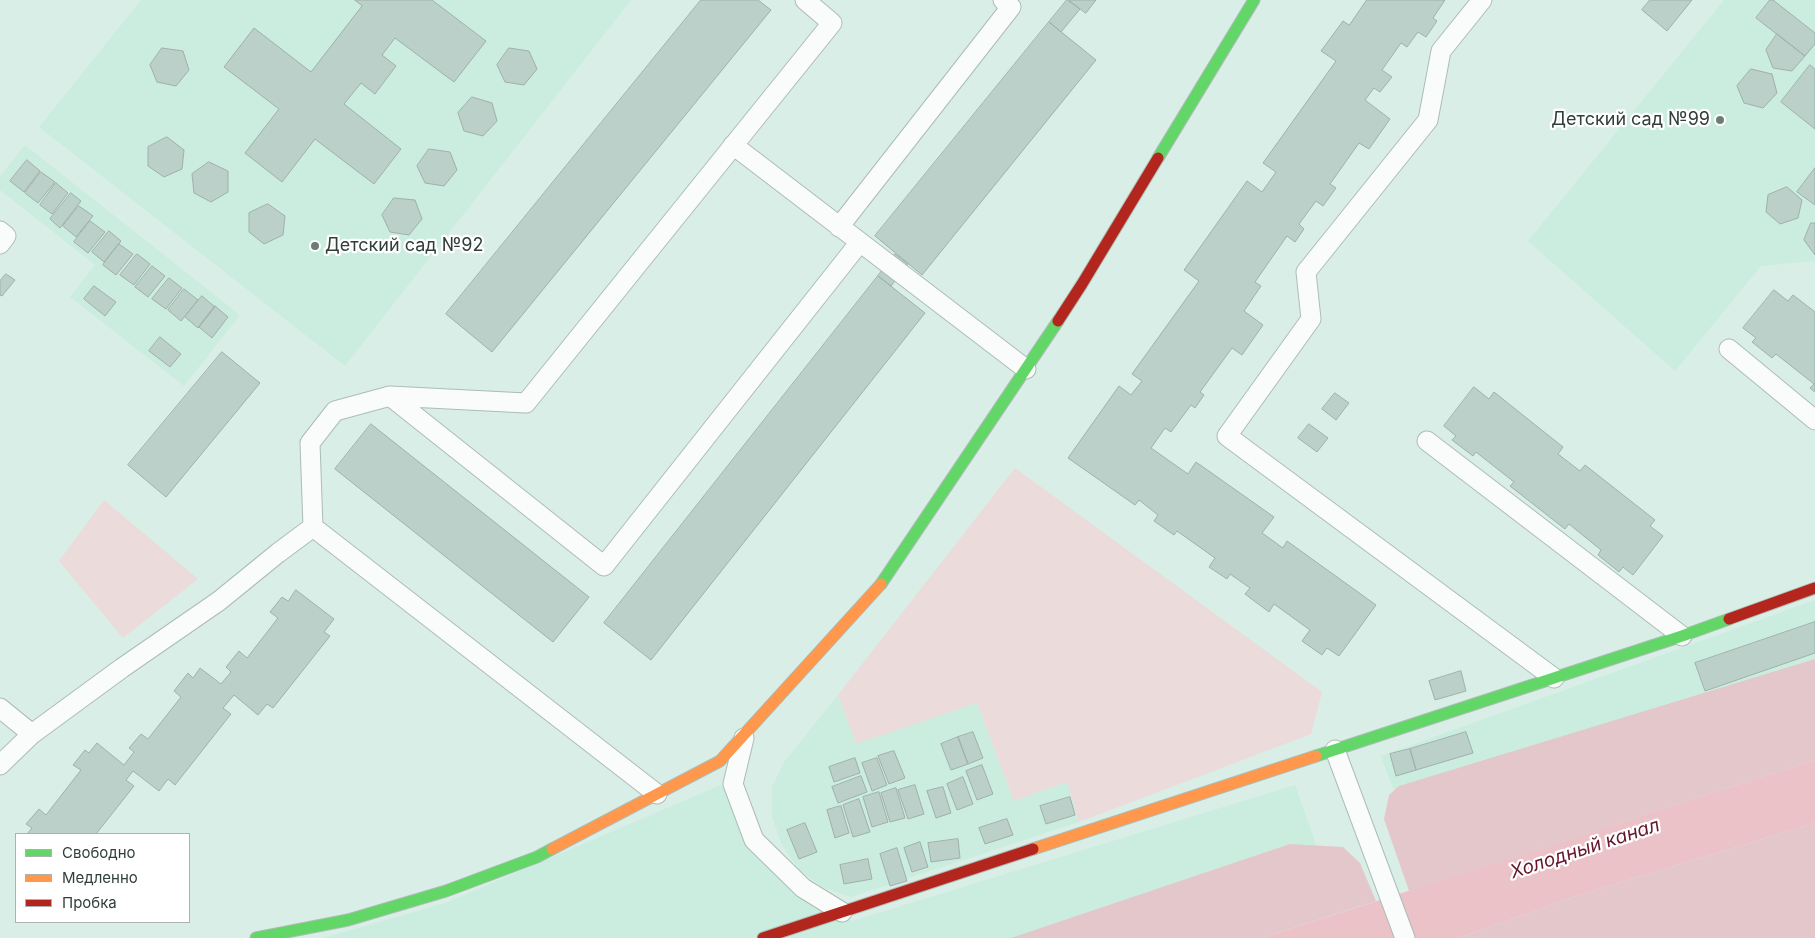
<!DOCTYPE html>
<html>
<head>
<meta charset="utf-8">
<style>
	body { margin:0 }
	#map { position:relative; width:1815px; height:938px; overflow:hidden; background:#d9eee6; font-family:Inter,sans-serif }
	canvas { display:block }
	.legend { position:absolute; left:15px; top:833px; width:175px; height:90px; box-sizing:border-box; background:#fff; border:1px solid #adb2b0; margin:0; padding:6px 9px; list-style:none; font-size:15px; color:#313f39 }
	.legend li { display:flex; align-items:center; gap:10px; height:25px }
	.legend b { width:25px; border:1px solid #adb2b0 }
</style>
</head>
<body>
<div id="map">
<canvas width="1815" height="938"></canvas>
<ul class="legend">
<li><b style="height:6px;background:#63d668"></b>Свободно</li>
<li><b style="height:6px;background:#ff974d"></b>Медленно</li>
<li><b style="height:6px;background:#b3261e"></b>Пробка</li>
</ul>
</div>
<script>
const context = document.querySelector('canvas').getContext('2d');
context.lineJoin = 'round';
function paint(path, color) { context.fillStyle = color; context.fill(path, 'evenodd'); }
function trace(path, color, width, dash) { context.strokeStyle = color; context.lineWidth = width; context.lineCap = dash ? 'butt' : 'round'; context.setLineDash(dash || []); context.stroke(path); }
function label(font, color, halo, rows, align = 'center') {
  context.font = font + ' Inter,sans-serif'; context.lineWidth = 4.5; context.setLineDash([]); context.textBaseline = 'middle'; context.strokeStyle = halo; context.fillStyle = color; for (const [text, x, y, turn = 0] of rows) {
    context.save(); context.translate(x, y); context.rotate((+turn || 0) * Math.PI / 180); context.textAlign = isNaN(turn) ? turn : align; if (halo) context.strokeText(text, 0, 0); context.fillText(text, 0, 0); context.restore();
  }
}
paint(new Path2D(`
	M141,0h490l-286,366 -306,-239z
	M1724,0h91v261l-54,5 -86,105 -147,-130z
	M25,145l215,170 -56,71 -114,-89 25,-32 -95,-75v-14z
	M1815,600v67l-411,151 -23,-62z
	M838,695l18,48 121,-40 37,98 54,-19 11,40 -228,75 -27,-9 -25,-18 -18,-27 -9,-26v-30l12,-25z
	M723,784l67,100 62,37 443,-136 22,62 -268,91h-726l122,-35z`), '#cbeddf');
paint(new Path2D(`
	M1015,468l307,224 -11,42 -232,88 -12,-40 -53,19 -37,-98 -121,41 -18,-49z
	M104,500l94,79 -75,59 -64,-77z`), '#ebdbdb');
paint(new Path2D(`
	M1815,659v101l-406,131 -25,-72 5,-24 10,-9z
	M1815,823v115h-357l124,-44z
	M1290,844l53,3 17,16 16,38 -114,37h-251z`), '#e3c7ca');
paint(new Path2D(`
	M1815,760v63l-233,71 -124,44h-196z`), '#ebc2c7');
const building = new Path2D(`
	M355,0h77l54,41 -32,41 -59,-44 -13,17 14,11 -21,28 -14,-11 -17,21 57,45 -27,35 -59,-45 -33,43 -37,-29 34,-44 -55,-42 30,-39 57,44 51,-66z
	M701,0h57l13,10 -279,342 -46,-38z
	M1067,0l13,9 -19,23 -12,-10z
	M1069,0h27l-10,13z
	M1367,0h78l-12,18 4,3 -11,16 -8,-5 -11,15 -6,-4 -19,27 10,7 -12,15 -6,-4 -9,12 25,19 -21,30 -10,-6 -29,41 6,4 -13,18 -7,-5 -17,23 5,5 -9,13 -8,-6 -32,46 6,4 -17,25 19,14 -21,30 -10,-7 -32,44 4,3 -9,13 -4,-3 -20,27 -6,-4 -14,20 37,26 8,-12 78,55 -12,16 21,15 4,-7 89,64 -37,51 -12,-8 -5,7 -20,-14 8,-11 -36,-26 -5,8 -24,-18 5,-6 -20,-14 -3,5 -18,-12 6,-9 -38,-27 -3,4 -20,-14 4,-6 -19,-15 -4,5 -67,-47 51,-72 12,9 11,-14 -10,-7 67,-93 -15,-11 63,-89 15,11 14,-20 -13,-9 73,-102 -15,-10 22,-30 6,4z
	M1650,0h42l-25,31 -25,-21z
	M1770,0h3l42,33v11l-10,12 -49,-38z
	M1049,22l47,38 -174,215 -47,-39z
	M1777,34l28,22 -13,15 -19,-3 -7,-18z
	M162,48l21,3 6,19 -13,16 -19,-4 -7,-17z
	M509,48l20,3 8,18 -13,16 -19,-3 -8,-17z
	M1810,65l5,4v60l-34,-27z
	M1751,69l21,5 5,19 -14,15 -19,-5 -7,-17z
	M472,97l20,6 5,18 -14,15 -19,-5 -6,-18z
	M167,137l17,13 -2,19 -18,8 -16,-11v-19z
	M429,149l21,3 7,18 -13,16 -19,-3 -8,-17z
	M27,160l13,11 -16,21 -14,-11z
	M209,162l19,9v21l-17,10 -17,-9 -2,-19z
	M1815,168v37l-18,-13z
	M41,172l14,10 -17,21 -13,-10z
	M56,183l12,10 -16,21 -12,-9z
	M1787,187l15,13 -4,18 -18,6 -14,-12 2,-17z
	M71,193l10,8 -21,27 -10,-9z
	M394,198l21,2 7,19 -13,16 -19,-3 -8,-17z
	M268,204l17,12 -2,19 -19,9 -15,-12v-19z
	M79,206l14,10 -17,21 -13,-11z
	M90,221l15,11 -17,21 -14,-11z
	M1811,223h4v32l-11,-15z
	M109,231l12,10 -17,21 -12,-10z
	M119,244l14,10 -17,21 -13,-10z
	M137,254l13,10 -16,21 -14,-10z
	M895,254l13,10 -17,22 -13,-10z
	M152,266l13,10 -17,21 -13,-10z
	M6,274l9,6 -13,16 -2,-1v-14z
	M878,276l47,37 -274,347 -47,-37z
	M169,278l13,10 -16,21 -14,-10z
	M94,286l22,16 -11,14 -21,-17z
	M184,289l14,11 -17,21 -13,-11z
	M1774,290l14,11 5,-6 22,17v80l-5,-4 4,-4 -38,-30 -4,4 -20,-16 4,-4 -13,-10z
	M202,296l13,11 -17,21 -13,-11z
	M215,306l13,11 -16,21 -13,-11z
	M160,337l21,17 -11,13 -21,-16z
	M222,352l38,31 -94,114 -38,-32z
	M1474,387l15,12 5,-7 69,55 -5,7 22,17 5,-6 70,55 -5,6 13,10 -30,39 -10,-8 -4,5 -21,-17 3,-5 -32,-26 -4,5 -55,-43 4,-4 -38,-30 -3,4 -21,-16 4,-4 -12,-10z
	M1335,393l14,10 -13,17 -14,-11z
	M371,424l218,173 -36,45 -218,-173z
	M1309,424l19,14 -11,14 -19,-14z
	M296,590l38,29 -10,13 6,4 -57,72 -6,-4 -9,11 -24,-20 -11,13 8,6 -56,71 -7,-6 -9,12 -26,-20 -7,9 8,6 -38,48h-69l5,-6 -6,-4 13,-15 7,6 35,-45 -8,-5 12,-15 4,3 8,-10 27,22 10,-13 -5,-4 12,-14 7,5 33,-42 -7,-6 14,-18 5,5 7,-10 21,16 10,-12 -5,-5 13,-16 8,7 31,-40 -8,-6 12,-15 6,4z
	M1815,622v31l-110,38 -10,-28z
	M1461,671l5,20 -31,9 -6,-19z
	M973,732l10,26 -15,6 -10,-27z
	M1466,732l7,21 -57,17 -6,-21z
	M958,737l10,27 -17,6 -10,-26z
	M1410,749l6,21 -20,6 -6,-22z
	M894,751l11,27 -16,6 -11,-28z
	M855,758l5,15 -26,9 -5,-15z
	M877,758l10,27 -15,6 -10,-28z
	M982,765l11,29 -16,6 -11,-29z
	M861,776l6,16 -29,11 -6,-16z
	M963,777l10,27 -16,6 -10,-26z
	M915,785l9,29 -16,5 -10,-29z
	M943,787l8,26 -15,5 -9,-27z
	M896,788l9,30 -15,4 -9,-29z
	M879,792l9,30 -16,5 -9,-30z
	M1070,797l5,18 -29,9 -6,-18z
	M859,799l11,33 -17,5 -10,-32z
	M841,806l8,27 -14,5 -8,-28z
	M1007,819l6,16 -28,9 -6,-16z
	M805,823l12,29 -18,7 -12,-29z
	M958,839l2,19 -29,4 -3,-19z
	M920,842l8,25 -16,5 -8,-24z
	M897,848l10,33 -17,5 -10,-32z
	M868,859l4,20 -28,5 -4,-19z`);
paint(building, '#bad0c8');
trace(building, '#a0b0aa', 1);
const lane = new Path2D(`
	M1482,0l-41,51 -13,69 -122,152 5,47 -84,117 327,242
	M733,145l293,224
	M839,227l172,-220 -8,-7
	M0,231l6,5 -6,8
	M1729,349l86,71
	M390,396l214,170 256,-324
	M1427,441l255,195
	M313,527l-3,-84 25,-32 55,-15 136,7 306,-380 -27,-23
	M0,708l32,26
	M744,738l-11,46 21,56 49,48 39,24
	M1335,750l70,188
	M0,765l32,-31 90,-66 97,-67 59,-48 35,-26 344,267`);
const fast = new Path2D(`
	M1158,158l96,-158
	M881,584l177,-263
	M1316,756l366,-120 47,-17
	M256,938l92,-18 98,-29 91,-34 15,-8`);
const slow = new Path2D(`
	M552,849l168,-88 161,-177
	M1033,849l283,-93`);
const jam = new Path2D(`
	M1058,321l24,-37 76,-126
	M1729,619l86,-31
	M763,938l270,-89`);
trace(lane, '#acbcb6', 21);
trace(fast, '#acbcb6', 13);
trace(slow, '#acbcb6', 13);
trace(jam, '#acbcb6', 13);
trace(lane, '#f9fcfb', 19);
trace(fast, '#63d668', 11);
trace(slow, '#ff974d', 11);
trace(jam, '#b3261e', 11);
for (const [x, y, r, color] of [
	[1720,120,5,"#6c7c76"],
	[315,246,5,"#6c7c76"]
]) { const dot = new Path2D(); dot.arc(x, y, r, 0, 2 * Math.PI); context.fillStyle = color; context.fill(dot); trace(dot, '#fff', 2); }
label('18px', '#313f39', '#fff', [
	["Детский сад №99",1710,120],
	["Детский сад №92",325,246,"left"]
], 'right');
label('italic 19px', '#65172e', '#fff', [
	["Холодный канал",1585,849,-18]
]);
</script>
</body>
</html>
